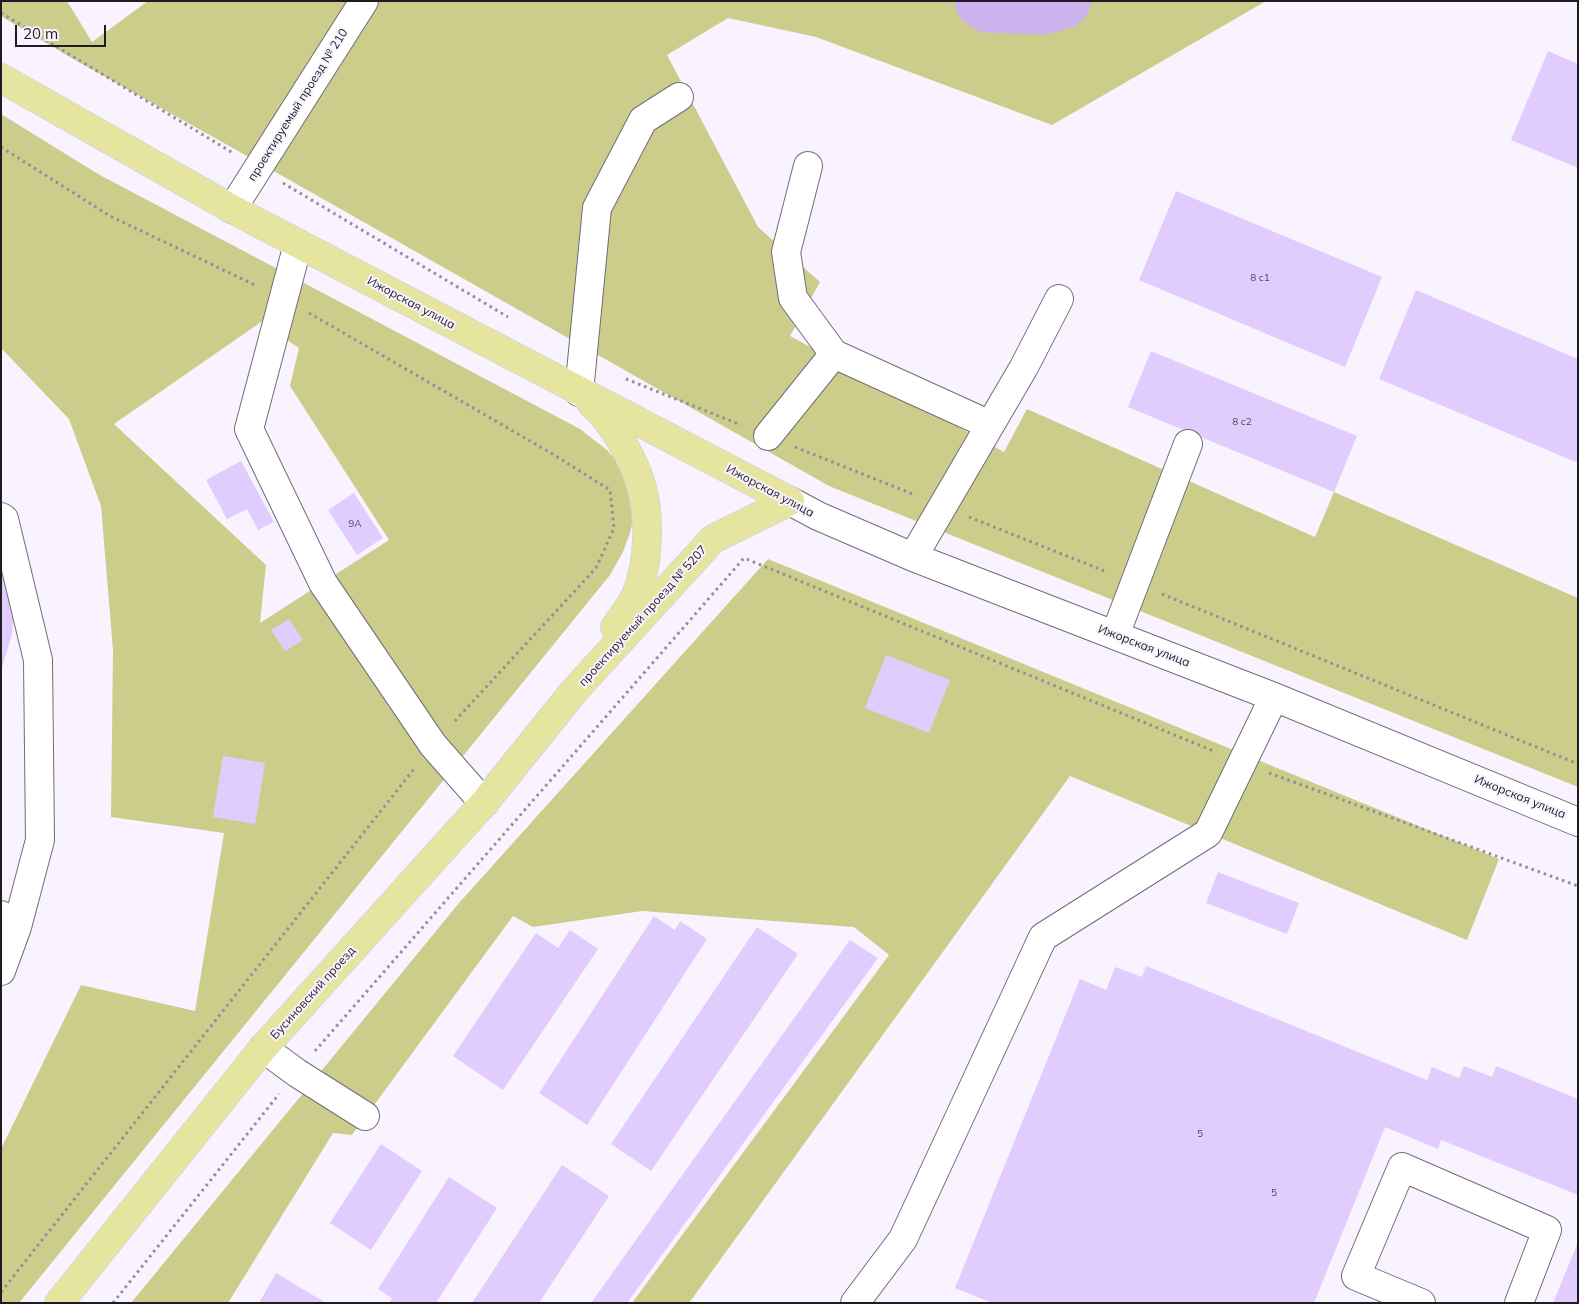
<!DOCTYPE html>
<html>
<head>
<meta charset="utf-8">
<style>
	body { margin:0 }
	#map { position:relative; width:1579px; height:1304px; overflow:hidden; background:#f8f3ff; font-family:Mulish,sans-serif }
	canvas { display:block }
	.frame { position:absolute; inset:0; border:2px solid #1e1c21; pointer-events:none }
	.scale { position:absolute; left:15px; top:25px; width:91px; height:22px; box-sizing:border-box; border:2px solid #1e1c21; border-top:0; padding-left:6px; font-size:15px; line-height:18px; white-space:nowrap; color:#1e1c21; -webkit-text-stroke:4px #f8f3ff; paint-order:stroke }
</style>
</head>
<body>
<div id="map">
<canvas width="1579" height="1304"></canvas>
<div class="frame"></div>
<div class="scale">20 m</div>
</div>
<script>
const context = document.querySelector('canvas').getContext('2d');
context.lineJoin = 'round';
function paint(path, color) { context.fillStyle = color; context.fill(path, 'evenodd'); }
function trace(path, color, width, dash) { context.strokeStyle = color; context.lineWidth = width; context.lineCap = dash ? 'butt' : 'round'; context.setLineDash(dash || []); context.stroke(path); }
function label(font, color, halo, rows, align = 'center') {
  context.font = font + ' Mulish,sans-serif'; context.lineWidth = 4; context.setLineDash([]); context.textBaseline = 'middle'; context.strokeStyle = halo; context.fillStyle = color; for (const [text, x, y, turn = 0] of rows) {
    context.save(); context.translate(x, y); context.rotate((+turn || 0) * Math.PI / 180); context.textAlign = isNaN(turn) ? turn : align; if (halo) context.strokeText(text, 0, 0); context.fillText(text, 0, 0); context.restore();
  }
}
paint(new Path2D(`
	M1,1h66l25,41 56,-41h1118l-214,124 -236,-88 -88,-19 -61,37 91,172 62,55 -30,54 214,116 23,-43 288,128 19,-45 244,106v189l-749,-301 -573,-325 -188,-105 -67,-40z
	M1,114l97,60 482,255 27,21 15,17 7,17 5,33 -4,16 -7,19 -13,23 -591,728h-18v-154l80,-164 114,26 29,-178 -113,-16 2,-167 -12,-144 -32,-87 -68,-71zM261,322l38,26 -9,38 99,154 -129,83 6,-58 -152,-141z
	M768,559l731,300 -32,81 -397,-164 -381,527h-57l257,-348 -35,-28 -212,-16 -109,16 -20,-11 -161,219 -19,-2 -105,170h-97l328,-400z`), '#cccd8a');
trace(new Path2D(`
	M982,1l6,4 56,2 19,-6`), '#cdb2f0', 55);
paint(new Path2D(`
	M1548,51l30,13v104l-67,-28z
	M1176,191l206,86 -37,90 -206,-87z
	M1416,290l162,69v104l-199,-84z
	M1151,351l206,85 -23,56 -206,-85z
	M241,461l33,61 -16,8 -11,-21 -20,10 -21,-39z
	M354,493l29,45 -26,17 -29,-45z
	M1,542l13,63 -2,29 -11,37z
	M289,619l14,21 -18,11 -14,-21z
	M886,655l64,25 -21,53 -64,-25z
	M223,756l42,7 -10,61 -42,-7z
	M1218,872l81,31 -12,31 -81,-31z
	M654,916l21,14 5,-9 27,18 -120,186 -48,-32z
	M757,927l41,27 -147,217 -40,-27z
	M570,930l28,19 -95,141 -50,-34 83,-123 22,15z
	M850,940l28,18 -251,345h-36z
	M1146,966l281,114 5,-13 27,11 5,-12 28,11 4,-11 82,33v96l-137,-55 -3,9 -53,-22 -71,176h-322l-37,-15 125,-309 26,11 9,-23 27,10z
	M381,1144l41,27 -51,79 -41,-27z
	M562,1165l47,31 -70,107h-67z
	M449,1177l48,31 -61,95h-47l3,-5 -14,-9z
	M1578,1242v61h-25z
	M276,1273l50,30h-67z`), '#e1ccfe');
const minor = new Path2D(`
	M808,166l-22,86 7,46 41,56 156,71
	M232,209l132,-208
	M298,244l-49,185 74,154 110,162 51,58
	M579,392l18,-184 46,-88 36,-23
	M768,436l66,-82
	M790,501l28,15 95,41 361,140 304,125
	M1,517l3,2 34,141 2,180 -23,87 -16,-12
	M913,557l111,-190 35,-68
	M1115,635l73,-191
	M1,971l16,-44
	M263,1048l34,25 68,43
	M855,1303l48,-64 140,-302 165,-104 66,-136
	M1421,1303l-65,-27 46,-109 145,63 -28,73`);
const major = new Path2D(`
	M1,78l231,131 558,292
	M591,403c22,19 44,58 51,85 8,32 7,76 -6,107 -5,11 -14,22 -21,32
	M59,1303l204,-255 221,-245 91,-113 138,-151 77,-38`);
trace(minor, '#726c79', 30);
trace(major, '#d6d6d7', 30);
trace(new Path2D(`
	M1,13l232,140
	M1,147l109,69 147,70
	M283,183l225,134
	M309,313l242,140 59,37 4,38 -18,40 -144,156
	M626,379l115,46
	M795,447l120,48
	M969,517l138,55
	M1162,594l416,170
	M1269,773l309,113
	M315,1051l429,-493 472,194
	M1,1292l413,-523
	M113,1303l166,-209`), '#918e97', 3, [2.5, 4]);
trace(minor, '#fff', 28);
trace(major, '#e6e5a0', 28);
label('10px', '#4f4858', null, [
	["8 с1",1260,278],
	["8 с2",1242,422],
	["9А",355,524],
	["5",1200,1134],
	["5",1274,1193]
]);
label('12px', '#1e1c21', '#f8f3ff', [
	["проектируемый проезд № 210",298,105,-58],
	["Ижорская улица",411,303,28],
	["Ижорская улица",770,491,28],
	["проектируемый проезд № 5207",643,616,-48],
	["Ижорская улица",1144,646,21],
	["Ижорская улица",1520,797,22],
	["Бусиновский проезд",313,993,-48]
]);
</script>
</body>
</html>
